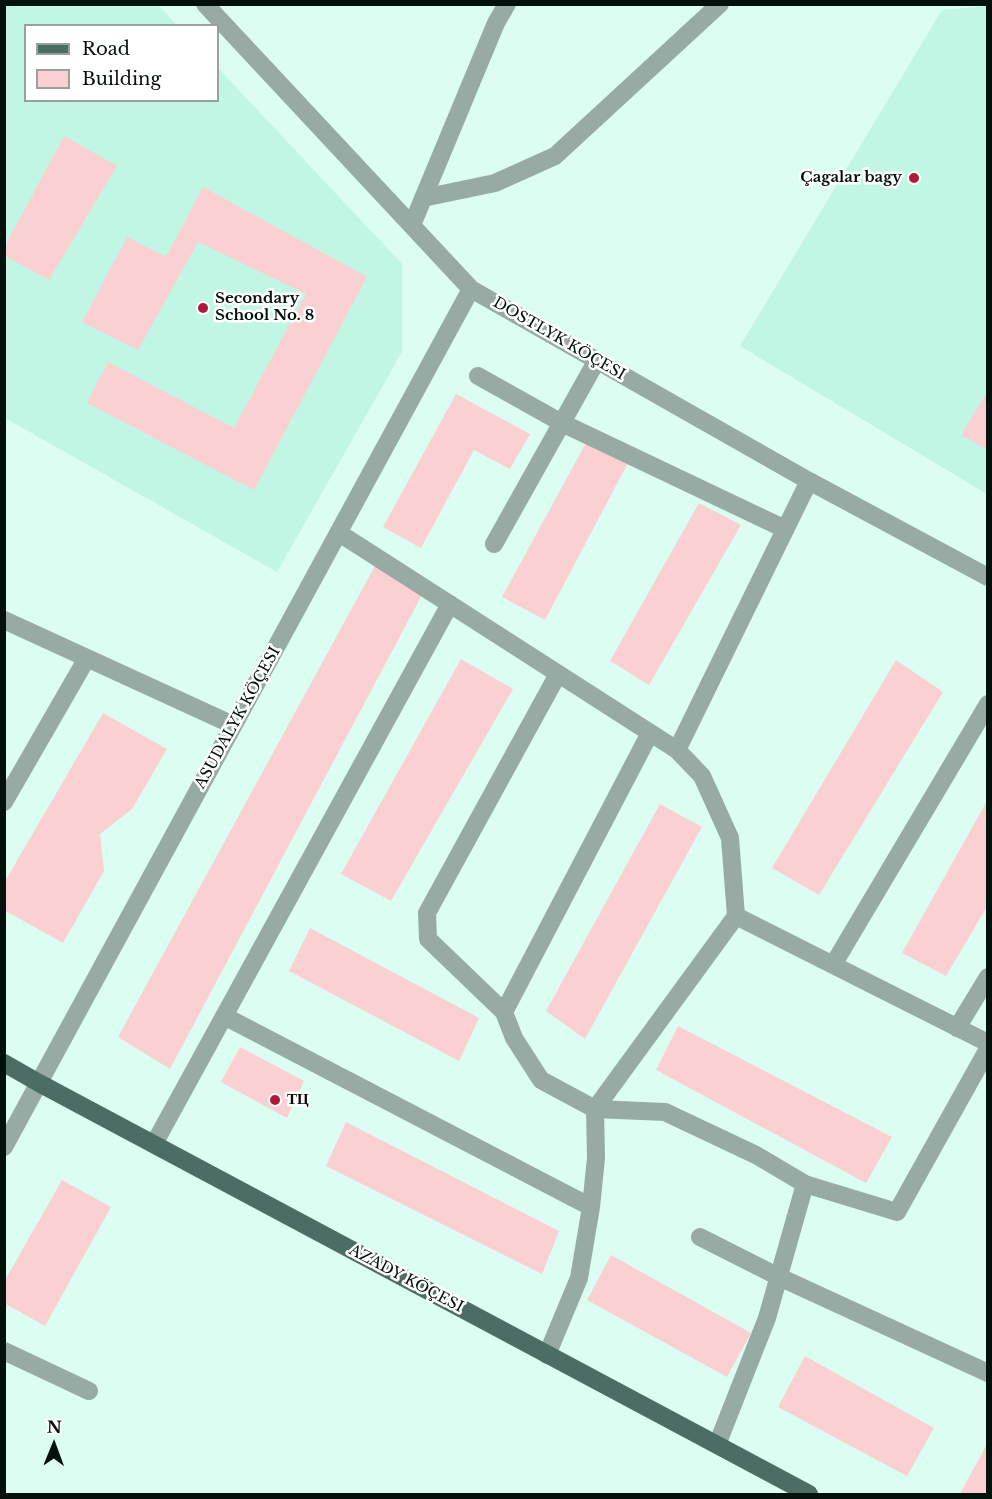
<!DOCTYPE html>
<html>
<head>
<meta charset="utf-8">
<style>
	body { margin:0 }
	#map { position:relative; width:992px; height:1499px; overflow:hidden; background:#dbfdf2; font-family:"Libre Baskerville",serif }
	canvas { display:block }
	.frame { position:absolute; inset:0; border:6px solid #03110d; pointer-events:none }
	.legend { position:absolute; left:24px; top:24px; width:195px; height:78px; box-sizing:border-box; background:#fff; border:2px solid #9aa09e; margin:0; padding:8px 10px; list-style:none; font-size:18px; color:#03110d }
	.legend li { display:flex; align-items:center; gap:12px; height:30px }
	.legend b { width:30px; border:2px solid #9aa09e }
	.north { position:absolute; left:24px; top:1415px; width:60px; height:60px; -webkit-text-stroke:4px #fff; paint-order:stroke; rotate:1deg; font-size:16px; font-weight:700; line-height:24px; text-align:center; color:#03110d }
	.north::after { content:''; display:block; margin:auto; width:21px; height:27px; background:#03110d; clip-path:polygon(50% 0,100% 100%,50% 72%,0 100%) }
</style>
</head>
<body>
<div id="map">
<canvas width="992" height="1499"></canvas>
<div class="frame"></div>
<ul class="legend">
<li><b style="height:8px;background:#4c6d63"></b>Road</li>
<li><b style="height:16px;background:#fbd0d2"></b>Building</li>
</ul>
<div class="north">N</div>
</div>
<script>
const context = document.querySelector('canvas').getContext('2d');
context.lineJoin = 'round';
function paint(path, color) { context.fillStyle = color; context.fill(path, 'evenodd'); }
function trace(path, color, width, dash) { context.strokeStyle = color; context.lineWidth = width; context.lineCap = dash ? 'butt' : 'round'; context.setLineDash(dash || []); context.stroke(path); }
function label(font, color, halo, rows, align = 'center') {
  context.font = font + ' "Libre Baskerville",serif'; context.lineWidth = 5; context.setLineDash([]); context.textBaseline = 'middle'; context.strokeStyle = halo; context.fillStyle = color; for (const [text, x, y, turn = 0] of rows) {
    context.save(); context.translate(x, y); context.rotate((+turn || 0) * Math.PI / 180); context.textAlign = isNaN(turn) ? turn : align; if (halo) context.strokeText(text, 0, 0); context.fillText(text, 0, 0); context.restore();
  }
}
paint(new Path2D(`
	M5,5h153l19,20 -151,1v74h192v-32l184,196v88l-125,220 -272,-154z
	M987,6v488l-247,-148 202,-336z`), '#c1f6e5');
paint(new Path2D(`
	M64,136l53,30 -68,114 -44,-24v-10z
	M203,187l164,90 -113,213 -167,-87 21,-41 126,66 72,-134 -108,-52 -60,108 -56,-28 45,-85 39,20z
	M988,391v59l-27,-15z
	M456,394l74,40 -20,35 -36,-19 -53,98 -38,-21z
	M587,441l41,22 -83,157 -43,-23z
	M699,503l42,22 -92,160 -39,-24z
	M376,564l47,29 -253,476 -52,-32z
	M461,659l52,30 -122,212 -50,-27z
	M896,660l47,32 -124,203 -47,-27z
	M103,713l64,36 -35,60 -32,25 4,37 -41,72 -59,-33v-27z
	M988,799v106l-42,71 -44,-23z
	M660,804l42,23 -117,212 -39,-28z
	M310,928l169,90 -20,43 -170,-90z
	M678,1026l214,111 -26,46 -210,-113z
	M240,1047l64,34 -17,37 -66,-36z
	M346,1122l213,109 -17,43 -216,-108z
	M62,1180l49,27 -66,119 -41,-23v-21z
	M611,1255l140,78 -24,44 -140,-77z
	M805,1356l129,72 -27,48 -129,-69z
	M988,1442v52h-28z`), '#fbd0d2');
trace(new Path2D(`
	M205,4l266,285 338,192 179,96
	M423,198l72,-15 60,-27 165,-152
	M412,225l84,-202 11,-19
	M478,376l84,47 223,106
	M809,481l-132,269 25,26 28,62 6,78 252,127
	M339,533l338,217
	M494,544l103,-184
	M4,620l229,105
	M4,802l83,-144
	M833,965l155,-261
	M504,1012l146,-279
	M224,1016l367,191
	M957,1028l31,-51
	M595,1109l70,3 91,43 49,29 -38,134 -50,127
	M595,1109l141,-193
	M154,1144l296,-540
	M4,1147l467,-858
	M805,1184l92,28 91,-163
	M700,1237l77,39 211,97
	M4,1351l85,40
	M547,1355l32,-77 12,-71 5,-49 -1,-49 -54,-29 -27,-42 -10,-26 -76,-73 -1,-26 131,-239`), '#98aaa4', 18);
trace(new Path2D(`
	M4,1063l35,20 770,411`), '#4c6d63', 18);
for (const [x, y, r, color] of [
	[914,178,6,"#ad183c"],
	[203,308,6,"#ad183c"],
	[275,1100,6,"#ad183c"]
]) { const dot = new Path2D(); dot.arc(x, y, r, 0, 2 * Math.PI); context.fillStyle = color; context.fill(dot); trace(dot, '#fff', 2); }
label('bold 15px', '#03110d', '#fff', [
	["Çagalar bagy",902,178,"right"],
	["Secondary",215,299],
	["School No. 8",215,316],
	["ТЦ",287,1100]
], 'left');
label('15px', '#03110d', '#fff', [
	["DOSTLYK KÖÇESI",559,339,30],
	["ASUDALYK KÖÇESI",238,718,-61],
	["AZADY KÖÇESI",406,1279,28]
]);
</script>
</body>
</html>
